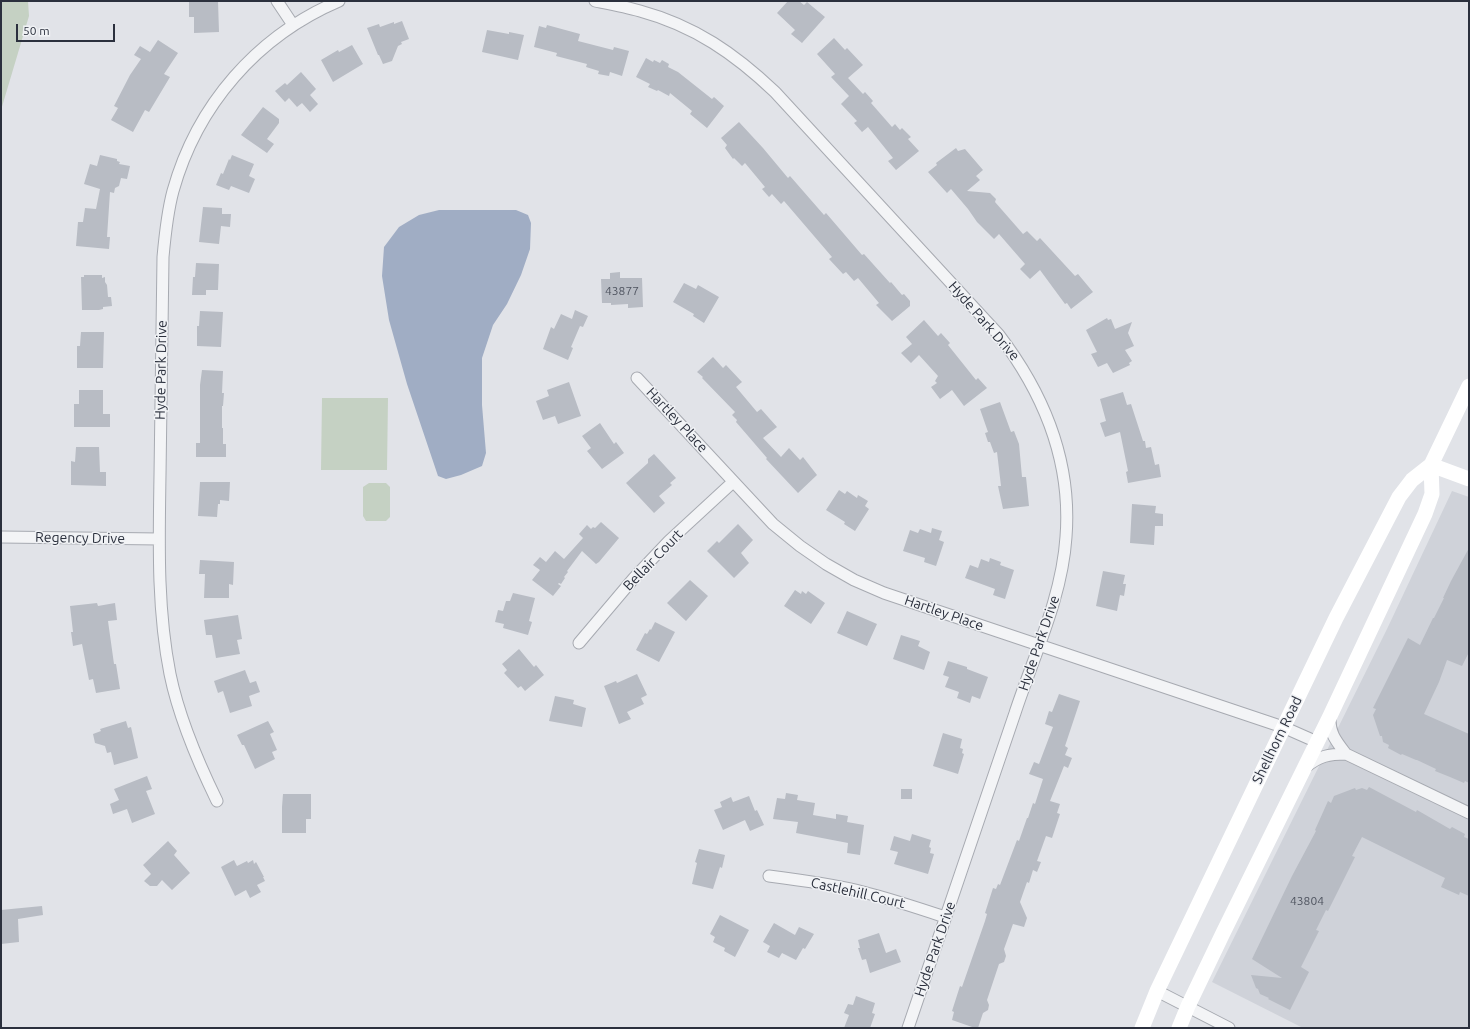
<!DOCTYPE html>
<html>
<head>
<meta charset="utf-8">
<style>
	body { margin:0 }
	#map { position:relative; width:1470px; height:1029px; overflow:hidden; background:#e1e3e8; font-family:Ubuntu,sans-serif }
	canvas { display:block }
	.frame { position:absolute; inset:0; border:2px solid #2b303d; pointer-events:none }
	.scale { position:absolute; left:16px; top:24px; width:99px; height:18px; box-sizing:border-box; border:2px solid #2b303d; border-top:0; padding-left:5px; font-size:12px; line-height:14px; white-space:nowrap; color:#2b303d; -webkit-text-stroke:3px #f0f2f5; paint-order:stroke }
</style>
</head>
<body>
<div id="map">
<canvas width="1470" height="1029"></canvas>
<div class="frame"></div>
<div class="scale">50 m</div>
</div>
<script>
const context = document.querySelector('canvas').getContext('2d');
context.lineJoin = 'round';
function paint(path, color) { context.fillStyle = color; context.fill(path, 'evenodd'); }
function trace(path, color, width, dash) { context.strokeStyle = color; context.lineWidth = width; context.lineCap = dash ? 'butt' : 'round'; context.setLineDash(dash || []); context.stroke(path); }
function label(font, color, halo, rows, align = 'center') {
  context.font = font + ' Ubuntu,sans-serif'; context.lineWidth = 3; context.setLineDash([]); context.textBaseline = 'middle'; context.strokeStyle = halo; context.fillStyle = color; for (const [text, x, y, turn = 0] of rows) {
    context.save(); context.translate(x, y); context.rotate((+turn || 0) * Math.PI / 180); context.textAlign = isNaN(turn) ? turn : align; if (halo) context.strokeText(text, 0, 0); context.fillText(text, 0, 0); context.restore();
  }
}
paint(new Path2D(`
	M1452,491l17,6v531h-166l-91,-46 175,-353z`), '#cfd2d9');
paint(new Path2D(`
	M1,1h27l1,15 -28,94z
	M322,398h66l-1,72h-66z
	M369,483h17l4,4v30l-4,4h-20l-3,-5v-29z`), '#c5d1c3');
paint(new Path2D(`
	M439,210h77l12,5 3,8 -1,26 -9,26 -14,29 -14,21 -11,33v47l4,48 -4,13 -21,9 -15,4 -8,-3 -31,-92 -18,-64 -7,-44 2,-29 15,-20 20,-12z`), '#a0adc4');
paint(new Path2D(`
	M189,1h29l1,31 -25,1v-16h-5z
	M788,1h11l5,4 3,-3 18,15 -23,26 -11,-9 4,-4 -18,-17z
	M402,21l7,18 -8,3 1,2 -4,2 -6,15 -9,3 -4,-9h-1l-11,-27 12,-4 1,3 14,-5v2z
	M547,25l33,9 -2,7 35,9 1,-3 15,4 -7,25 -12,-4 -1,4 -11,-2 1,-3 -13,-4 1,-3 -31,-8 1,-3 -23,-6 5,-21 7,2z
	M487,30l22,4v-2l15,3 -6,25 -36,-8z
	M834,38l11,12 2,-2 16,17 -15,13 15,16 2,-2 8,9 -2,2 21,24 3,-3 5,6 2,-2 9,9 -3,2 11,12 -23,19 -8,-9 5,-3 -25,-31 -6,5 -8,-9 3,-2 -16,-17 8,-8 -18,-19 4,-3 -18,-20z
	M158,40l20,13 -14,21 6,3 -21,35 -4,-2 -12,22 -22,-12 7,-12 -4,-2 16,-31 11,-16 -7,-4 6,-9 10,6z
	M352,45l11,19 -30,18 -12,-22 17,-10 1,2z
	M646,58l7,4 1,-2 6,3 2,-3 7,4 -1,3 10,5 34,27 2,-2 10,9 -17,22 -17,-14 2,-3 -22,-18 -1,3 -11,-6 -1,1 -9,-4 2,-3 -14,-7z
	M301,72l15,17 -6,6 8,9 -8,8 -8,-9 -5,4 -8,-9 -4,4 -10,-11 10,-8 2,2z
	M263,107l16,12v4l-12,16 7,5 -7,9 -26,-18z
	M739,122l24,26 25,30 2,-2 34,39 2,-2 36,42 2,-1 26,29 1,-1 11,13 2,-1 6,7v5l-18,15 -16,-16 3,-2 -21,-25 -4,3 -8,-9 -3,2 -14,-15 3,-2 -48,-56 -3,3 -9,-10 -3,3 -7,-8 3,-2 -20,-24 -3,3 -8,-8 -1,1 -8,-11 2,-3 -6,-7z
	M956,148l2,3 7,-2 18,21 -7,6 4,4 -13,11 23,2 6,6 -1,3 28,32 4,-3 10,10 3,-3 35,38 3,-2 15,18 -22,17 -4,-6 -2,1 -25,-34 -10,9 -10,-10 5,-5 -26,-30 -5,5 -17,-17 -9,-13 -17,-20 -4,4 -19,-21 9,-7 -1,-2z
	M100,155l17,4v2l3,1 -1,2 11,2 -3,13 -6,-1 -2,8 -4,2 -1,5 -4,-1 -3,45h3l-1,12 -33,-3 2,-24h5l2,-14 11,1 4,-20 -16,-5 6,-20 7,2z
	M232,155l22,9 -5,12 6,3 -6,14 -18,-7 -2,4 -13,-5 5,-12 2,1 6,-15 1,1z
	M203,207l19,1v6h9l-1,13 -9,-1 -2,18 -20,-2z
	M196,263l23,1 -1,26h-12v5h-14l1,-18h2z
	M620,272v6h22l1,29 -15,1v-4l-17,1v-2h-9l-1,-24h9v-6z
	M84,275h18v3l3,-1v5l2,3 1,12h3l1,9 -9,1v2l-4,1h-17l-1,-33h3z
	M684,283l12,6 2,-4 21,12 -15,26 -11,-7 1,-2 -21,-12z
	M575,310l13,6 -5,11 -3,-1 -9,21 2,1 -5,12 -25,-11 8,-22 3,2 7,-15 11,5z
	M200,311l23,1 -2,35 -24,-1v-20h2z
	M1107,318l1,2 3,-1 4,10 17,-7 -4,11 6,13 -9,4 7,11 -3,2 1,2 -17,8 -6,-10 -9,4 -7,-13 6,-2 -11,-22z
	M924,320l14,16 3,-3 9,10 -2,2 28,35 2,-2 9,10 -23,18 -12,-16 -12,9 -9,-12 6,-4 -2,-2 3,-5 -19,-21 -8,8 -10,-10 11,-9 -6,-7z
	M81,332h23l-1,36h-26v-22h3z
	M713,357l10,11 3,-3 16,17 -6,5 21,25 4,-3 16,18 -14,11 18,19 8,-9 11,12 3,-3 14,18 -19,18 -32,-34 1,-1 -31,-36 1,-2 -5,-5 3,-3 -33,-34 1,-1 -6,-5z
	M202,370l21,1 -1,22h2l-1,13h-1v22h1v16h3v13h-30v-14h4v-58z
	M569,382l12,34 -23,8 -3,-8 -12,4 -7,-19 13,-5 -2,-6z
	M79,390h24v24h7v13h-36v-23h5z
	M1123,392l4,13 4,-1 12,37h2l1,7 5,-1 4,18 4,-1 2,13 -33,6 -2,-11 2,-1 -8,-39 -15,5 -5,-14 6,-2 -6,-22z
	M1000,402l11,30 3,-1 5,13 3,33h4l3,29 -26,3 -5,-23h3l-4,-34 -3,1 -4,-11h-2l-3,-9 3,-1 -8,-23z
	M600,423l14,21 2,-2 8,11 -22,16 -15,-18 4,-3 -9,-12z
	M76,447h23l1,25h6v14l-35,-1v-24l4,1z
	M654,454l22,24 -6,5 2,2 -13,11 6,7 -11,10 -28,-30 22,-20v-4z
	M200,482h30l-1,19 -9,-1v4h-2l-1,13 -19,-1z
	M839,490l6,4 2,-3 10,7 1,-3 10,6 -3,5 4,3 -14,22 -11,-7 1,-2 -19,-12z
	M1132,504l24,2 -1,7 8,1v12h-8l-1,19 -24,-2z
	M601,522l18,16 -20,24 -3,2 -14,-13 -15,20 1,1 -4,5 1,1 -4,6 -2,-1 -1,1 3,2 -8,10 -21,-16 8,-10 -7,-5 7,-8 6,5 9,-11 9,8 19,-21 -4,-4 8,-9 4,4 2,-2 2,1z
	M738,524l15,16 -12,13 8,10 -15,15 -27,-27 10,-10 2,2z
	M932,528l10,3 -3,9 5,2 -8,24 -12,-4 1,-4 -22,-7 7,-21 8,3 2,-4 11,4z
	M1469,548v104l-7,14 -15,-6 -8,22 -15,32 45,20v49l-4,-2 -1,2 -14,-6 -15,-6 1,-2 -19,-9h-1l-14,-6 -1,1 -13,-7 1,-3 -6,-3 -1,-6h-2l-7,-21 3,-6 -3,-1 35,-70 12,7 13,-27h1l10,-20h-1l8,-17z
	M990,558l11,4 -1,3 14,5 -9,29 -12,-4 2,-6 -30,-11 5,-13 8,3 3,-9 8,3z
	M200,560l34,2 -1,23 -4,-1v14h-25l1,-24h-6z
	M1103,571l22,4 -2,9h3l-2,12 -4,-1 -3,16 -21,-5z
	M690,580l18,16 -22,25 -19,-18z
	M795,590l6,4 1,-3 4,3 2,-3 17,12 -14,21 -27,-18z
	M513,593l22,5 -6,23 3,1 -4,13 -25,-7 1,-4 -9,-2 3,-12 5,1 3,-10h4z
	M97,603l1,3 17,-3 2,17 -9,1 6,43h2l4,25 -24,4 -3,-14 -4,1 -7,-36 -9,2 -2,-14h2l-3,-26z
	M847,611l30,13 -10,22 -30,-13z
	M238,615l4,24 -5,1 3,14 -24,4 -4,-23h-6l-2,-15z
	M655,622l20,10 -16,30 -23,-12 9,-17 2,1 3,-5 1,1z
	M901,635l19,6 -2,5 12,6 -6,18 -31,-11z
	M519,649l15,18 2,-2 8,10 -19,16 -4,-5 -3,2 -14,-15 3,-3 -5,-6z
	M948,661l19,6v2l21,8 -8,22 -8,-3 -2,7 -13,-5 2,-6 -14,-5 4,-10 -6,-2z
	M245,670l5,13 6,-2 4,11 -11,4 3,10 -22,7 -7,-22 -5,2 -4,-12z
	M637,674l10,21 -6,3 3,6 -17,8 4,7 -12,5 -15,-38 12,-5 1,2z
	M1059,694l21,7 -15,45 3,2 -3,7 7,3 -4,10 -4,-2 -14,35 10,3 -3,9 3,1 -8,24 -6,-2 -9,25 4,1 -4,10 -4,-2 -4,13 -2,-1 -7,20 7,16 -3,9 -11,-3 -9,25 2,7 -2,6 -5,2 -12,36 2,5 -1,5 -5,3 -5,15h-3l-23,-8 2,-8 -2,-1 8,-25 2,1 23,-66 2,-7 -2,-1 8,-25 3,1 2,-5 2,1 17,-45 2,1 8,-23h1l5,-15 2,1 8,-25 -14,-5 5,-12 5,2 14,-37 -8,-3 4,-13 3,1z
	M555,696l19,4 -1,4 13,4 -4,19 -33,-6z
	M126,721l2,7 3,-1 7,31 -24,7 -3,-13 -4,1 -2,-7 -10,-3 -2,-9 8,-3 -1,-2z
	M268,721l6,11 -4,2 7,16 -5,2 3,7 -20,10 -11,-24h-2l-5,-10z
	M943,733l19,6 -2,9 3,1 -1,4 2,1 -6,20 -25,-8z
	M147,776l5,13 -6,2 9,23 -23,9 -5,-14 -14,5 -3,-10 9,-4 -5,-11z
	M1369,787l47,25 1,-2 33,19 2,-2 13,7 -1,3 5,2v57l-9,-4 -1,3 -18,-8 4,-9 -83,-41 -10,19 3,1 -27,54 -2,-1 -10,20 3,1 -18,36 8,5 -19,38 -22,-11 1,-1 -9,-4 -2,-5 -2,-1 -5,-13 31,3 -30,-19 40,-83 24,-45 -1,-1 13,-29 3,2 3,-7 21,-8 1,2 6,-2 5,2z
	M901,789h11v10h-11z
	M786,793l12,2 -1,5 18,3 -2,12 23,4v-5l12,2 -1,6 17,3 -4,30 -13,-2 1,-10 -52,-10 2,-11 -25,-3 4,-21 8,1z
	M283,794h28v25h-5v14h-24v-26z
	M749,796l6,15 2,-1 7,15 -14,6 -5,-11 -22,10 -9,-20 8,-3 -2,-5 11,-5 2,5z
	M912,834l19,6 -2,7 2,1 -1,5 4,1 -6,20 -34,-10 4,-12 -8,-2 4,-14 16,5z
	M168,841l9,10 -3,4 16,18 -18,17 -10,-10 -5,6h-7l-6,-5 7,-7 -8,-9z
	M699,849l26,6 -3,13 -2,-1 -7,22 -21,-5 5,-21 -2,-1z
	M234,860l3,6 10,-5 1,2 5,-3 1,4 2,-2 8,15h-1l2,4 -8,4 4,7 -11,6 -4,-8 -11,6 -14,-29z
	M42,906l1,9 -25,4 1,23 -18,2v-34z
	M720,915l29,15 -14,27 -11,-6 1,-3 -12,-6 2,-5 -5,-3z
	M774,923l21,12 4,-8 15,7 -9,15 -2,-1 -7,12 -14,-7 -3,5 -12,-6 3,-6 -7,-4z
	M879,933l7,20 10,-4 5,13 -31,11 -4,-14 -4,1 -4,-12h2l-2,-8z
	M856,996l19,7 -3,10 3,1 -5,14h-26l5,-13 -5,-2 4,-9 5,1z`), '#b8bcc4');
const street = new Path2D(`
	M277,1l16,24
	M595,1c15,3 31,6 45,10 55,15 95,43 135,81l224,243c45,59 73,125 67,202 -4,61 -32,118 -51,176 -36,105 -72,210 -107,315
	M637,378l136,146 27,22 26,18 28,16 30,13 399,134 34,15
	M1,537l158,2
	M579,643l55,-65 35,-37 64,-59
	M1330,716c-1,17 6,25 16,38l123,59
	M1306,767c13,-11 23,-13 40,-13
	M217,801c-20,-41 -38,-83 -47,-127 -13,-66 -11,-132 -10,-199 1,-73 2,-145 3,-218 2,-22 4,-44 10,-66 24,-86 84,-155 166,-190
	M769,876c32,4 63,8 94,16 28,7 55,16 82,25
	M1157,991l72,37`);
trace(street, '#a7aab1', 13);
trace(street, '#f3f4f6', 11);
trace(new Path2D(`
	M1431,465l38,14
	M1142,1028l15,-37 179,-373 63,-121 13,-17 19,-15
	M1179,1028l9,-22 35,-73 107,-217 95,-202 7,-20 -1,-29 38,-79`), '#fff', 15);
label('12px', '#4e535f', null, [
	["43877",622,291],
	["43804",1307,901]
]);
label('14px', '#2b303d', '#f0f2f5', [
	["Hyde Park Drive",984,321,49],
	["Hyde Park Drive",161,370,-89],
	["Hartley Place",677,420,47],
	["Regency Drive",80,538,1],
	["Bellair Court",653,560,-46],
	["Hartley Place",944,613,19],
	["Hyde Park Drive",1039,643,-71],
	["Shellhorn Road",1277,740,-64],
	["Castlehill Court",858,893,13],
	["Hyde Park Drive",935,949,-71]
]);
</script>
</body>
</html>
